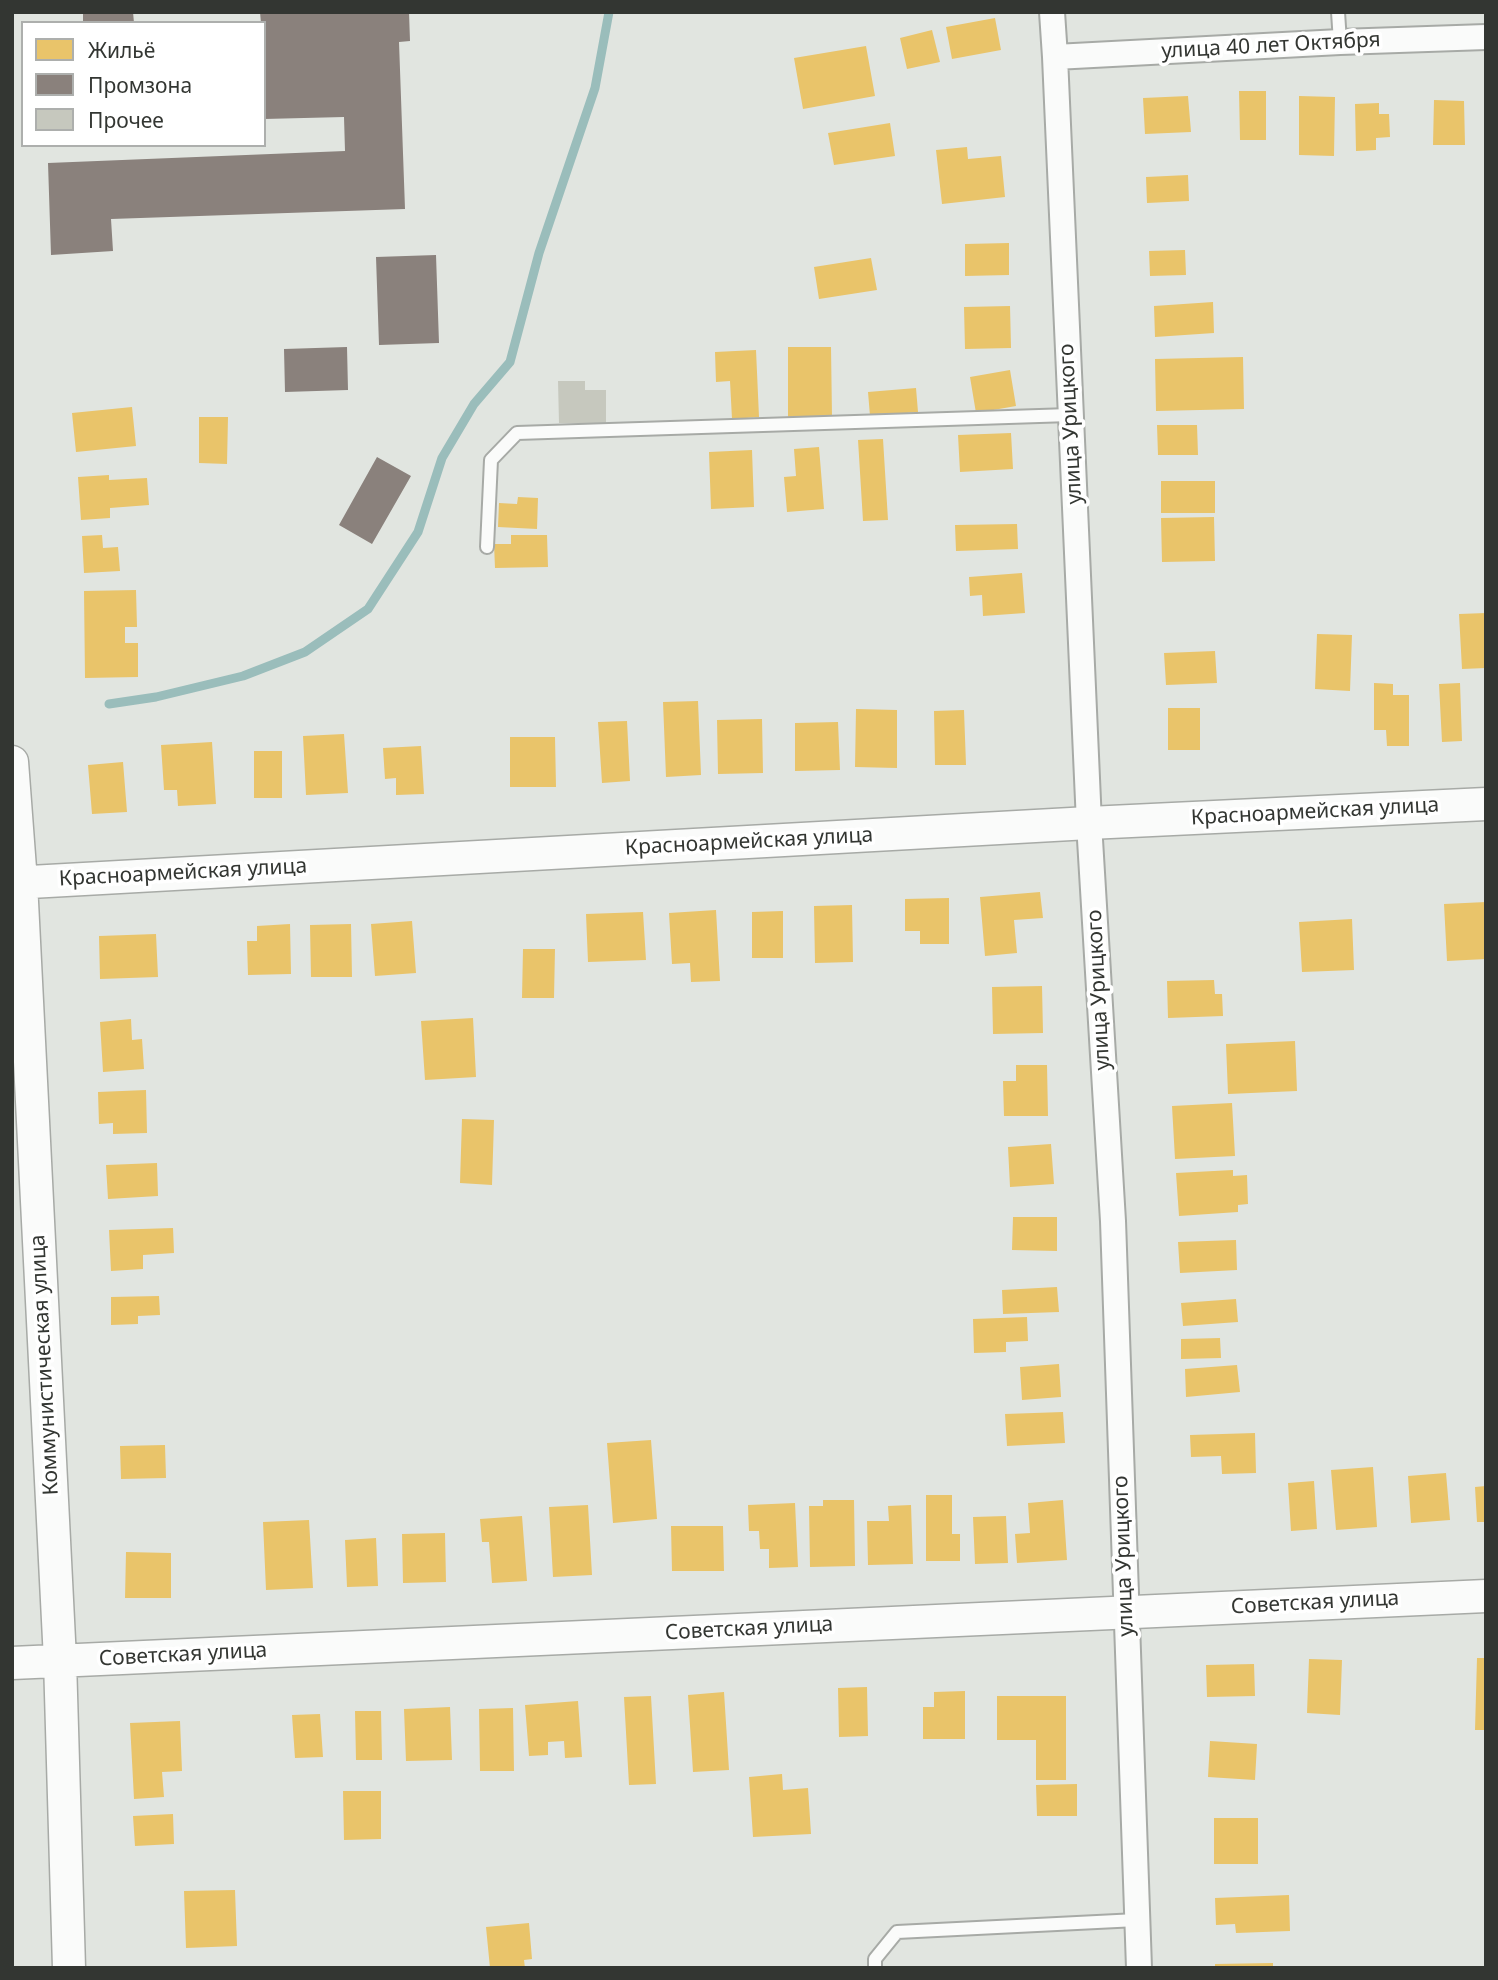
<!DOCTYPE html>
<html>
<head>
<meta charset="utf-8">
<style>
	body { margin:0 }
	#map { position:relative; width:1498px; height:1980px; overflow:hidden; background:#e1e5e0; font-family:"Noto Sans",sans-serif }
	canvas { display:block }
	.frame { position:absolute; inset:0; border:14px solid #333632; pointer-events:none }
	.legend { position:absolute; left:21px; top:21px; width:245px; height:126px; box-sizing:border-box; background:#fff; border:2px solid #adafad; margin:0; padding:9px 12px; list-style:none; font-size:21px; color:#333632 }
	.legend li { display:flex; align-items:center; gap:14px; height:35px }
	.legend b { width:35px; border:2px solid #adafad }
</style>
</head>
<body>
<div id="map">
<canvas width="1498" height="1980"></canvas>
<div class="frame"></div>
<ul class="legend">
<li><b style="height:19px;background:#e9c46a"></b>Жильё</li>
<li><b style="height:19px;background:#8a817c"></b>Промзона</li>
<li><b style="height:19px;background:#c6c8be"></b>Прочее</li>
</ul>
</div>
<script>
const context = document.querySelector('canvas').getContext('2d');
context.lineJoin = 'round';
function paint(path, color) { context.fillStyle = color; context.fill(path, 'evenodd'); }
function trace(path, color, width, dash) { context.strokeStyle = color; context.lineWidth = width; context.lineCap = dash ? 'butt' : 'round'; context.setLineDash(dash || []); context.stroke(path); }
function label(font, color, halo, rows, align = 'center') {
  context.font = font + ' "Noto Sans",sans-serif'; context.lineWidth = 7; context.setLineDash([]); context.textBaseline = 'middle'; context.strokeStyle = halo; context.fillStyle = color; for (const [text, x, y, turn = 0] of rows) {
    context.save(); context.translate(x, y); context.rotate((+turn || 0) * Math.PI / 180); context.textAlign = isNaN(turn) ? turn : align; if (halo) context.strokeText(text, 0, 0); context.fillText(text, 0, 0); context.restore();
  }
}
paint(new Path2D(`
	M995,18l6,32 -49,9 -6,-32z
	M932,30l8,32 -33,7 -7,-31z
	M866,46l9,50 -72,13 -9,-51z
	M1239,91h27v49h-26z
	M1188,96l3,36 -46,2 -2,-36z
	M1299,96l36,1 -1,59 -35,-1z
	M1434,100l30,1 1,44h-32z
	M1379,103v11h10l1,23 -14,1v12l-20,1 -1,-47z
	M890,123l5,33 -61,9 -6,-32z
	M967,147l1,12 33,-3 4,41 -63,7 -6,-54z
	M1188,175l1,26 -42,2 -1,-26z
	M1009,243v32l-44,1v-32z
	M1185,250l1,25 -36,1 -1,-25z
	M871,258l6,32 -58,9 -5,-32z
	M1213,302l1,31 -59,4 -1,-31z
	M1010,306l1,42 -46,1 -1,-42z
	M788,347h43l1,70h-44z
	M756,350l3,67 -27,2 -2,-38 -14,1 -1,-30z
	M1243,357l1,52 -88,2 -1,-52z
	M1010,370l6,36 -40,7 -6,-36z
	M916,388l2,24 -48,4 -2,-24z
	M132,407l4,39 -60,6 -4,-39z
	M199,417h29l-1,47 -28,-1z
	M1157,425h40l1,30h-40z
	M1011,433l2,36 -53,3 -2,-37z
	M883,439l5,81 -25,1 -5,-81z
	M819,447l5,62 -37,3 -3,-35 12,-1 -2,-27z
	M752,450l2,57 -43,2 -2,-57z
	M109,475v5l38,-2 2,27 -39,3v10l-29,2 -3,-43z
	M1161,481h54v32h-54z
	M518,497l20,1 -1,31 -39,-2 1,-24 18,1z
	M1214,517l1,44 -53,1 -1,-44z
	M1017,524l1,25 -62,2 -1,-26z
	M102,535l1,13 15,-1 2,24 -36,2 -2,-37z
	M511,535h36l1,32 -53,1 -1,-24h17z
	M1022,573l3,40 -42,3 -1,-21 -12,1 -1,-19z
	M136,590l1,37h-12v16h13v34l-53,1 -1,-87z
	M1486,613v55l-24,1 -3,-55z
	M1317,634l35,1 -2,56 -35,-2z
	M1215,651l2,32 -51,2 -2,-32z
	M1374,683l19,1v11h16v51h-22l-1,-16h-12z
	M1460,683l2,58 -20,1 -3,-58z
	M698,701l3,74 -35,2 -3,-75z
	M1168,708h32v42h-32z
	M856,709l41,1v58l-42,-1z
	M964,710l2,55h-31l-1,-54z
	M762,719l1,54 -45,1 -1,-54z
	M627,721l3,60 -28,2 -4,-61z
	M838,722l2,48 -45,1v-48z
	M344,734l4,59 -42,2 -3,-59z
	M510,737h45l1,50h-46z
	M212,742l4,62 -38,2 -1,-16h-13l-3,-45z
	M421,746l3,48 -28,1v-17l-11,1 -2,-31z
	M254,751h28v47h-28z
	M123,762l4,50 -35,2 -4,-49z
	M1040,892l3,26 -29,2 3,33 -32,3 -5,-59z
	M949,898v46h-29v-13h-15v-32z
	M1486,902v57l-39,2 -3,-57z
	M852,905l1,57 -38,1 -1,-57z
	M716,910l4,71 -29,1 -1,-19 -18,1 -3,-51z
	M783,911v47h-31v-46z
	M643,912l3,48 -58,2 -2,-48z
	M1352,919l2,51 -52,2 -3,-50z
	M412,921l4,52 -41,3 -4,-52z
	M290,924l1,50 -43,1 -1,-34h10v-15z
	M351,924l1,53h-41l-1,-52z
	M156,934l2,43 -58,2 -1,-43z
	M523,949h32l-1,49h-32z
	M1214,980l1,14h7l1,22 -55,2 -1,-37z
	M1042,986l1,47 -50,1 -1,-47z
	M473,1018l3,59 -51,3 -4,-59z
	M131,1019l1,21 10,-1 2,30 -41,3 -3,-50z
	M1295,1041l2,50 -69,3 -2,-50z
	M1016,1065h31l1,51h-44l-1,-35h13z
	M146,1090l1,43 -34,1v-11l-14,1 -1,-32z
	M1232,1103l3,53 -60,3 -3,-53z
	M462,1119l32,1 -2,65 -32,-2z
	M1051,1144l3,40 -44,3 -2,-40z
	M157,1163l1,33 -50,3 -2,-34z
	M1233,1170v6l14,-1 1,29 -10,1v7l-59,4 -3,-43z
	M1013,1217h44v34l-45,-1z
	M173,1228l1,25 -31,2v14l-32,2 -2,-41z
	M1236,1240l1,30 -57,3 -2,-31z
	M1057,1287l2,25 -56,2 -1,-24z
	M159,1296l1,19 -22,1v8l-27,1v-28z
	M1236,1299l2,23 -55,4 -2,-23z
	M1027,1317l1,24 -22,1v10l-32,1 -1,-34z
	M1220,1338l1,20 -40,1v-20z
	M1059,1364l2,33 -39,3 -2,-33z
	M1237,1365l3,27 -54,5 -1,-28z
	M1063,1412l2,31 -58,3 -2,-32z
	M1255,1433l1,40 -34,1 -1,-18 -30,1 -1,-22z
	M651,1440l6,79 -44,4 -6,-80z
	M165,1445l1,33 -45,1 -1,-33z
	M1373,1467l4,60 -41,3 -5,-60z
	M1446,1473l4,47 -39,3 -3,-47z
	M1314,1481l3,48 -26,2 -3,-48z
	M1486,1486v36h-9l-2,-35z
	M926,1495h26v39h8v27h-34z
	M823,1500h31l1,66 -45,1 -1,-61h14z
	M1063,1500l4,60 -50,3 -2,-29 15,-1 -2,-30z
	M795,1503l3,64 -29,1v-19h-9l-1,-18h-10l-1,-26z
	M588,1505l4,70 -39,2 -4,-70z
	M911,1505l2,59 -45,1 -1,-44h22l-1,-15z
	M522,1516l5,65 -35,2 -3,-41h-7l-2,-23z
	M1006,1516l2,47 -33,1 -2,-47z
	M309,1520l4,68 -47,2 -3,-68z
	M671,1526h52l1,45h-52z
	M445,1533l1,49 -43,1 -1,-49z
	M376,1538l2,48 -31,1 -2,-47z
	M126,1552l45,1v45h-46z
	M1477,1658h9v72h-11z
	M1309,1659l33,1 -2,55 -33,-2z
	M1254,1664l1,32 -48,1 -1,-32z
	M867,1687l1,49 -29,1 -1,-49z
	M965,1691v48h-42v-32h11v-15z
	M724,1692l5,78 -36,2 -5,-77z
	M651,1696l5,88 -27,1 -5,-88z
	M997,1696h69v84h-30v-40h-39z
	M578,1701l4,56 -17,1 -1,-17 -16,1v13l-19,1 -4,-51z
	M450,1707l2,53 -46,1 -2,-52z
	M513,1708l1,63h-34l-1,-62z
	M355,1711h26l1,49h-26z
	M320,1714l3,43 -28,1 -3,-43z
	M180,1721l2,50 -20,1 2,25 -30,2 -4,-76z
	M1210,1741l47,3 -2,36 -47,-3z
	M782,1774l1,16 25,-2 3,46 -58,3 -4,-60z
	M1077,1784v32h-40l-1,-31z
	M343,1791h38v48l-37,1z
	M173,1814l1,30 -39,2 -2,-30z
	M1214,1818h44v46h-44z
	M235,1890l2,56 -51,2 -2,-57z
	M1289,1895l1,36 -54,2 -1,-9 -19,1 -1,-27z
	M529,1923l3,36 -8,1 1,8h-35l-4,-41z
	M1273,1963v5h-58v-4z`), '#e9c46a');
paint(new Path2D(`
	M83,12h50l1,11h-51z
	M260,12h149l1,29 -11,1 6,167 -294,10 2,32 -62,4 -3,-92 297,-12 -1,-34 -80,2v-96h-3z
	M436,255l3,88 -60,2 -3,-88z
	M347,347l1,43 -63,2 -1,-43z
	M377,457l34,19 -39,68 -33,-19z`), '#8a817c');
trace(new Path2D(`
	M109,704l47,-7 87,-21 62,-24 63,-43 50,-77 24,-74 32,-54 36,-42 29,-109 56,-165 14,-76`), '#9abdbb', 9);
paint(new Path2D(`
	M558,381h27v9h21v33h-47z`), '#c6c8be');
const service = new Path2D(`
	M1338,12l2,30
	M487,547l4,-87 26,-27 553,-18
	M875,1968v-9l22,-27 240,-12`);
const minor = new Path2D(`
	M1052,12l3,45 34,766 24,398 26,747
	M1055,57l285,-15 146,-5`);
const tertiary = new Path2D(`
	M12,762l9,120 39,778 9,308
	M12,883l1077,-60 397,-19
	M12,1663l1474,-67`);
trace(service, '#a7aaa6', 16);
trace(minor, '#a7aaa6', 28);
trace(tertiary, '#a7aaa6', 35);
trace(service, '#fafbfa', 12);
trace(minor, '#fafbfa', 24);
trace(tertiary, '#fafbfa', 32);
label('21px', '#333632', '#fff', [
	["улица 40 лет Октября",1271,46,-3],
	["улица Урицкого",1071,424,-93],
	["Красноармейская улица",1315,812,-3],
	["Красноармейская улица",749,842,-3],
	["Красноармейская улица",183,873,-3],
	["улица Урицкого",1099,990,-93],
	["Коммунистическая улица",45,1365,-93],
	["улица Урицкого",1124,1556,-92],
	["Советская улица",1315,1603,-3],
	["Советская улица",749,1629,-3],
	["Советская улица",183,1655,-3]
]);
</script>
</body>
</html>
